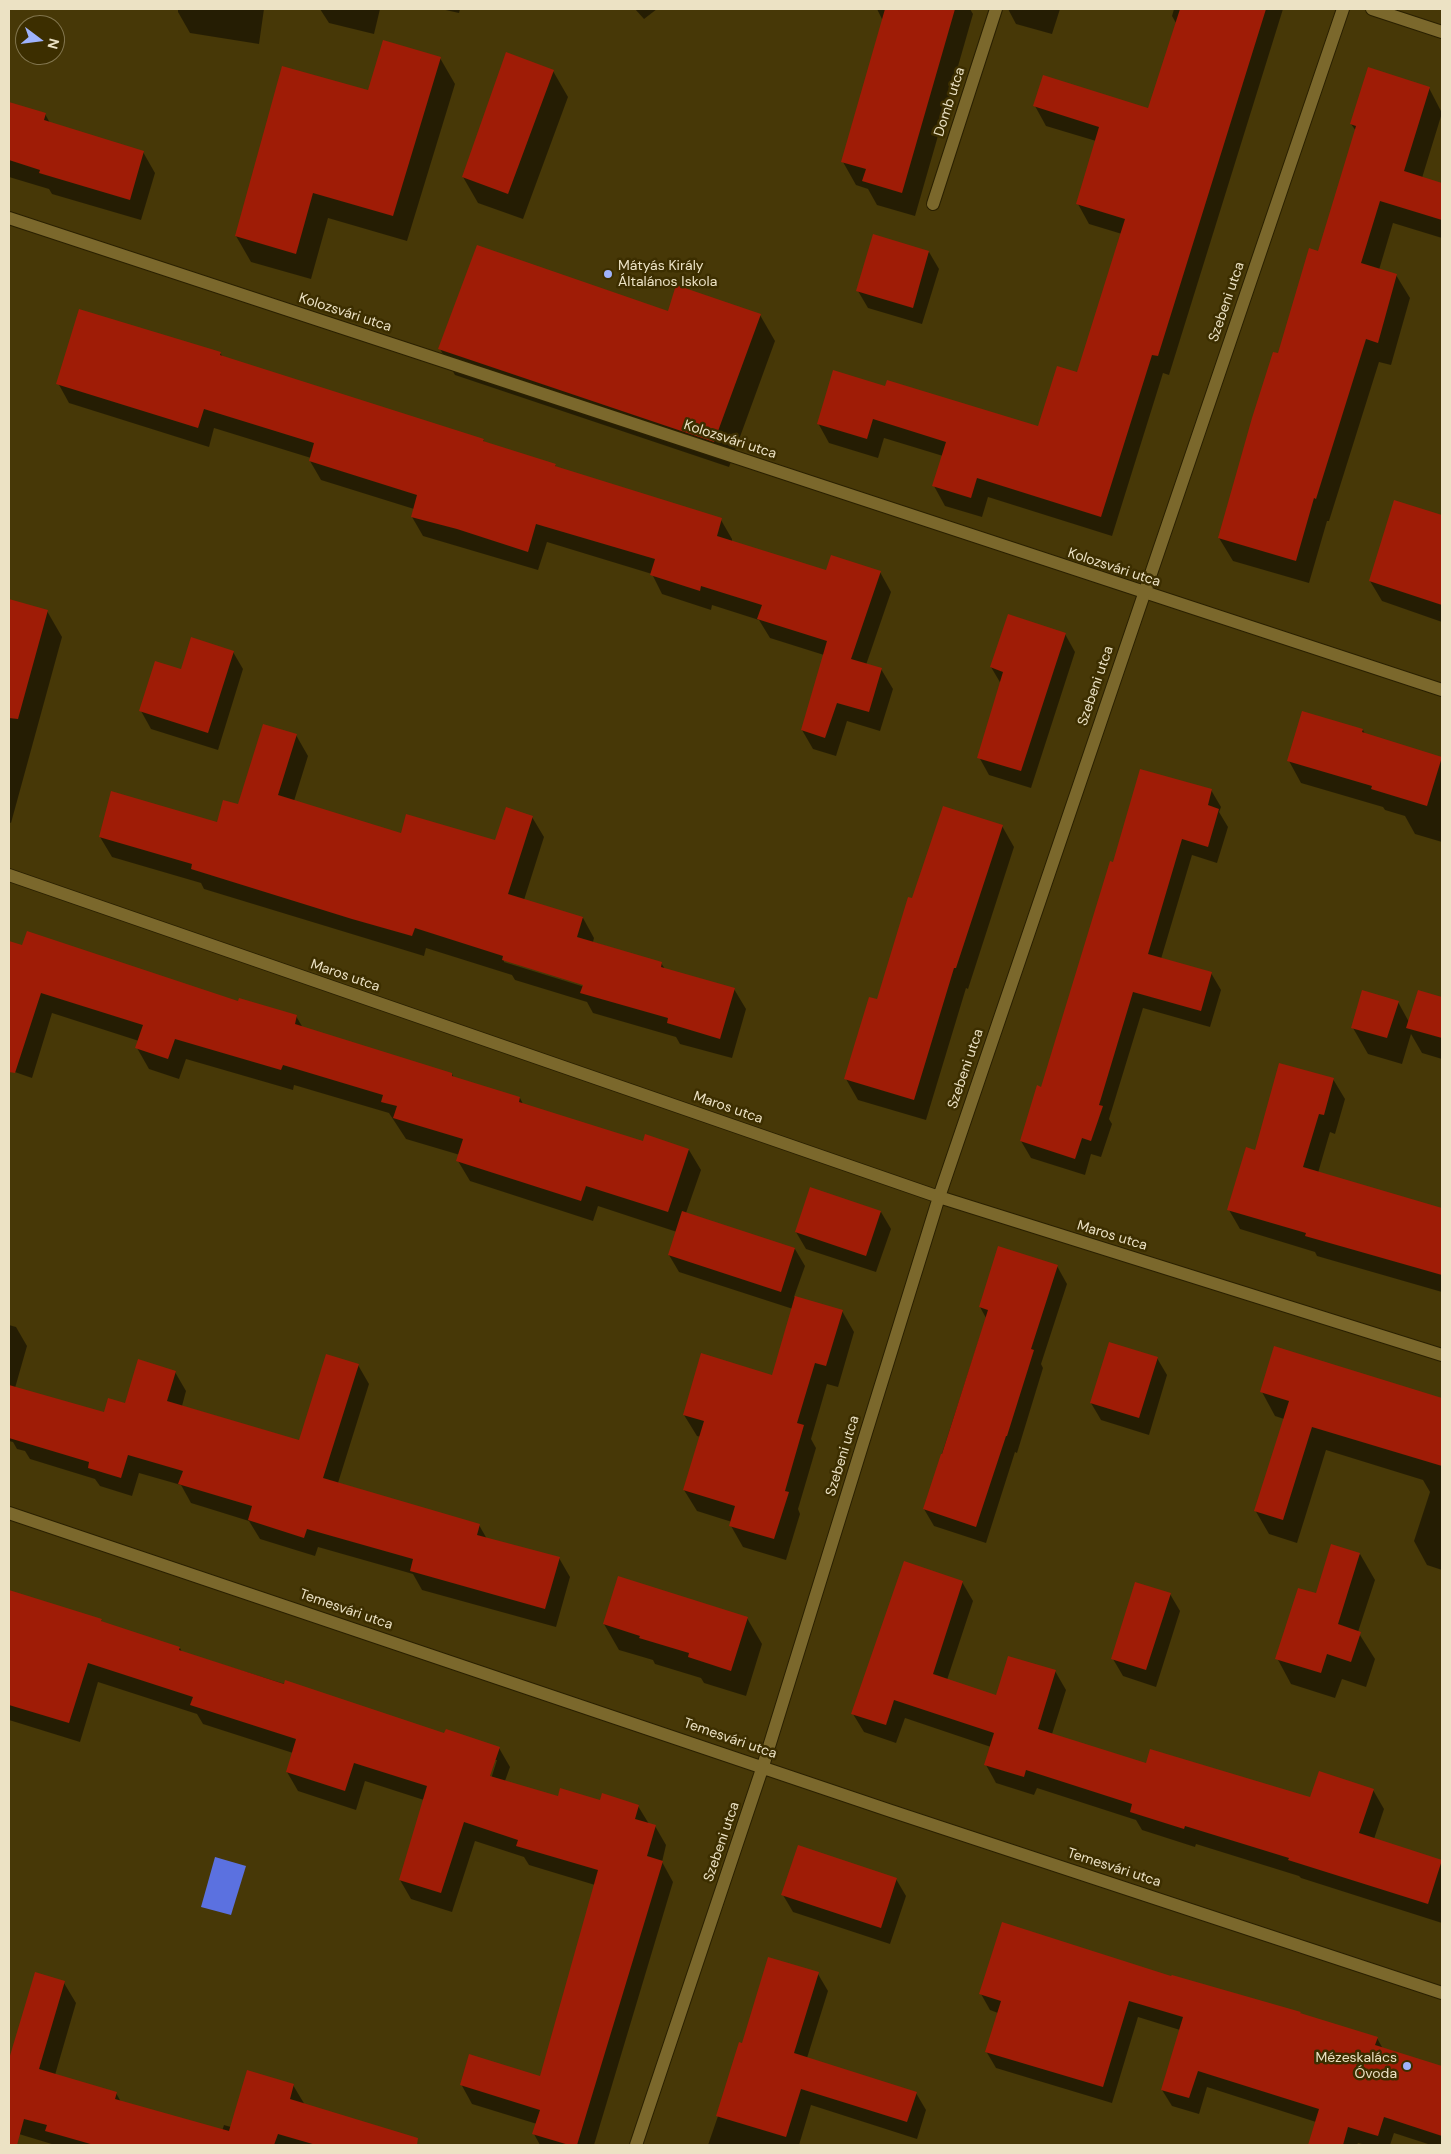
<!DOCTYPE html>
<html>
<head>
<meta charset="utf-8">
<style>
	body { margin:0 }
	#map { position:relative; width:1451px; height:2154px; overflow:hidden; background:#473807; font-family:"DM Sans",sans-serif }
	canvas { display:block }
	.frame { position:absolute; inset:0; border:10px solid #ece2c4; pointer-events:none }
	.north { position:absolute; left:15px; top:15px; width:50px; height:50px; box-sizing:border-box; background:#3c2e00; border:1px solid #82764e; border-radius:50%; rotate:105deg; font-size:14px; font-weight:700; line-height:20px; text-align:center; color:#ece2c4 }
	.north::after { content:''; display:block; margin:auto; width:18px; height:22px; background:#9fb3fd; clip-path:polygon(50% 0,100% 100%,50% 72%,0 100%) }
</style>
</head>
<body>
<div id="map">
<canvas width="1451" height="2154"></canvas>
<div class="frame"></div>
<div class="north">N</div>
</div>
<script>
const context = document.querySelector('canvas').getContext('2d');
context.lineJoin = 'round';
function paint(path, color) { context.fillStyle = color; context.fill(path, 'evenodd'); }
function trace(path, color, width, dash) { context.strokeStyle = color; context.lineWidth = width; context.lineCap = dash ? 'butt' : 'round'; context.setLineDash(dash || []); context.stroke(path); }
function label(font, color, halo, rows, align = 'center') {
  context.font = font + ' "DM Sans",sans-serif'; context.lineWidth = 5; context.setLineDash([]); context.textBaseline = 'middle'; context.strokeStyle = halo; context.fillStyle = color; for (const [text, x, y, turn = 0] of rows) {
    context.save(); context.translate(x, y); context.rotate((+turn || 0) * Math.PI / 180); context.textAlign = isNaN(turn) ? turn : align; if (halo) context.strokeText(text, 0, 0); context.fillText(text, 0, 0); context.restore();
  }
}
paint(new Path2D(`
	M215,1857l31,9 -15,49 -30,-8z`), '#5b71e0');
paint(new Path2D(`
	M178,9h86l-5,35 -69,-11 -12,-21z
	M320,9h60l-6,25 -45,-11z
	M441,9h19l-1,4z
	M635,9h22l-13,10z
	M877,9h93l3,5 -58,202 -38,-11 -9,-16 -12,-4 -13,-23 40,-141z
	M1008,9h52l-8,25 -36,-10z
	M1174,9h109l-114,366 -6,-2 -51,163 -124,-39 -6,20 -37,-11 -11,-20 9,-30 -59,-18 -6,20 -49,-15 -11,-20 68,-35 152,40 39,-54 45,-140 -33,-10 -11,-20 18,-63 -50,-15 -11,-20 114,4 27,-87 -4,-7z
	M440,58l15,26 -48,157 -79,-23 -17,61 -60,-17 -15,-26 132,-145z
	M553,71l15,26 -45,122 -45,-16 -15,-26z
	M1429,88l13,25 -20,65 20,6v54l-49,-15 -14,47 17,5 14,23 -19,67 -12,-3 -50,159h-2l-18,62 -76,-22 -14,-23 60,-183 40,-103 37,-121 -5,-7z
	M9,103l36,11 5,9 93,29 12,21 -14,47 -89,-26 -3,-5 -40,-12z
	M929,252l10,17 -17,55 -54,-16 -10,-17z
	M760,315l15,26 -46,126 -274,-92 -15,-26z
	M220,353l3,4 260,83 2,3 70,22 1,2 165,53 11,19v3l94,29 54,1 11,20 -25,73 15,4 12,20 -13,42 -33,-10 -11,35 -23,-7 -11,-19 22,-75 -54,-17 -11,-18 -47,-15 -1,5 -49,-16 -10,-20 -105,-32 -9,28 -115,-34 -11,-19 2,-8 -93,-29 -11,-19 1,-3 -97,-30 -5,19 -140,-44 -11,-20z
	M1435,514l7,13v95l-60,-21 -12,-20z
	M9,601l38,10 15,26 -51,186 -2,-1z
	M1065,634l10,18 -44,136 -42,-13 -10,-18 22,-73 -10,-17z
	M233,652l10,17 -25,81 -67,-21 -10,-18 41,-41z
	M1363,730l2,4 77,24v84l-27,-8 -10,-18 -20,-6 -2,-3 -82,-24 -12,-22z
	M296,735l12,21 -14,45 107,34 95,6 36,-24 12,20 -20,63 59,18 11,20 -1,4 68,21 4,6 69,20 12,20 -14,49 -52,-14 -4,-7 -83,-24 -6,-11 -72,-22 -3,-5 -86,-27 -2,8 -220,-67 -3,-6 -89,-26 -12,-20 117,-13 21,-19zM504,959l85,26 -1,3 -84,-26z
	M1211,790l10,17 -2,5 9,15 -11,36 -25,-8 -31,104 50,14 10,17 -11,37 -67,-19 -34,111 3,5 -11,33 -10,-3 -6,21 -54,-17 -10,-17 21,-53 72,-225z
	M1002,826l12,21 -46,142 -2,-1 -40,132 -68,-20 -12,-21 32,-78 35,-101z
	M9,943l287,73 7,12 149,46 2,4 66,20 3,6 121,39 45,7 12,20 -15,43 109,36 10,17 -11,31 48,14 12,21 -16,55 -11,-3 -16,55 5,9 -18,61 2,5 -14,46 -43,-13 -12,-21 1,-4 -35,-11 -13,-21 17,-53 -4,-1 -13,-21 89,-39 20,-67 -114,-37 -10,-17 8,-23 -79,-26 -5,15 -123,-40 -12,-20 2,-6 -54,-16 -17,-26 -95,-28 -1,5 -107,-31 -7,20 -30,-10 -12,-21 2,-7 -87,-28 -20,65 -23,-8z
	M1419,992l23,7v60l-20,-6 -11,-19 -9,30 -34,-10 -15,-26 45,-26 11,20z
	M1333,1079l12,20 -10,35 -5,-2 -12,41 123,36 1,-4v87l-125,-36 -2,-4 -75,-23 -11,-19 26,-59z
	M881,1212l10,17 -15,43 -70,-23 -10,-17z
	M1057,1266l10,18 -26,80 2,4 -26,85 -2,-1 -29,91 -52,-17 -10,-17 62,-191 -6,-11z
	M9,1325l7,2 11,19 -12,42 90,25 21,-8 49,-33 11,19 -4,15 118,35 58,-76 11,19 -31,99 141,42 8,14 72,19 11,19 -14,50 -134,-37 -9,-16 -95,-27 -3,9 -55,-17 -11,-18 -58,-18 -10,-18 -42,-12 -7,23 -32,-10 -5,-7 -65,-20 -5,-8 -8,-2 -4,-7 -4,-1z
	M1275,1348l167,52v170l-15,-5 -13,-24 16,-49 -7,-12 -97,-30 -29,93 -28,-9 -14,-24 29,-91 -9,-3 -13,-24z
	M1157,1358l10,17 -18,60 -48,-15 -10,-17z
	M1360,1554l15,26 -17,52 17,27 -9,28 -24,-8 -7,19 -44,-14 -14,-26 40,-63z
	M962,1582l11,19 -26,79 50,17 58,-26 11,19 -14,44 95,31 164,33 62,-8 11,19 -10,30 68,22v62l-141,-45 -2,-2 -103,-32 -1,3 -53,-17 -6,-10 -99,-32 -3,7 -38,-12 -10,-18 5,-18 -86,-29 -9,25 -32,-11 -11,-18z
	M9,1592l92,28 1,3 78,25 2,4 263,82 54,14 11,19 -5,14 54,17 79,8 11,18 6,2 11,19 -4,17 11,20 -79,263h-54l-6,-11 3,-10 -65,-20 -11,-20 80,-6 54,-193 -66,-20 -5,-8 -49,-16 -23,71 -41,-13 -11,-19 24,-80 -59,-19 -9,29 -58,-19 -11,-19 6,-19 -90,-29 -6,-10 -99,-32 -18,60 -71,-22zM494,1760h3l-7,22 -3,-1z
	M1170,1594l10,17 -24,76 -33,-11 -10,-17z
	M747,1618l15,26 -16,52 -42,-13 -3,-5 -46,-14 -2,-4 -34,-10 -15,-26z
	M896,1879l10,17 -16,48 -97,-32 -10,-17z
	M818,1974l10,17 -21,67 109,35 10,17 -9,29 -106,-34 -12,40h-91l35,-101z
	M1172,1978l128,35 1,2 76,23 6,11 59,19v77h-11l-37,-12 -4,12h-24l-8,-2 -1,2h-48l7,-23 -109,-35 -8,27 -27,-8 -10,-16 18,-60 -42,-13 -26,86 -116,-35 -10,-17 12,-38 -8,-3 -9,-16z
	M64,1983l12,20 -21,72 61,18 5,9 101,29 2,-6 7,2 62,-42 12,20 65,20 12,20h-327l-46,-14v-69z`), '#0007');
paint(new Path2D(`
	M885,9h70l-53,184 -40,-12 4,-12 -25,-7z
	M1180,9h86l-108,347 -6,-1 -51,162 -124,-39 -6,20 -39,-12 14,-44 -73,-23 -6,20 -50,-15 16,-54 52,16 2,-6 151,46 19,-60 20,6 48,-153 -49,-15 23,-77 -66,-21 10,-31 105,33z
	M383,40l58,17 -48,159 -80,-23 -17,61 -61,-18 47,-170 86,24z
	M506,52l48,18 -46,124 -46,-17z
	M1368,67l62,20 -26,84 38,12v37l-62,-19 -19,62 36,11 -19,69 -12,-4 -50,160 -2,-1 -18,63 -78,-23 34,-120 21,-66 5,1 31,-105 9,3 38,-125 -6,-2z
	M9,102l37,11 -2,7 100,31 -14,49 -91,-27 1,-3 -31,-10z
	M873,234l56,17 -16,57 -57,-17z
	M477,245l191,66 8,-26 85,29 -47,128 -276,-93z
	M79,309l142,43 -1,3 264,84 -1,2 73,23 -1,2 167,52 -5,18 109,34 5,-15 50,16 -30,88 31,9 -13,44 -32,-9 -12,35 -24,-8 26,-89 -70,-22 5,-14 -61,-19 -1,5 -50,-16 5,-16 -119,-35 -8,28 -71,-23 -46,-12 6,-22 -108,-34 5,-18 -110,-34 -6,19 -142,-44z
	M1394,500l48,15v90l-73,-24z
	M9,599l39,11 -30,109 -9,-1z
	M1008,614l58,19 -45,138 -44,-13 26,-86 -13,-5z
	M191,637l43,14 -26,82 -69,-22 16,-50 26,8z
	M1302,711l61,18 -1,3 80,25 -15,49 -56,-17 1,-3 -85,-25z
	M263,724l34,10 -19,61 123,38 5,-19 89,26 11,-33 27,9 -25,78 75,23 -6,20 85,25 -1,5 74,21 -15,51 -53,-16 1,-5 -88,-25 3,-8 -81,-25 1,-4 -88,-28 -3,8 -60,-17 -161,-50 1,-5 -93,-27 12,-46 106,31 6,-22 15,4z
	M1140,769l72,20 -4,16 11,4 -11,38 -26,-8 -34,115 64,18 -11,39 -68,-19 -34,113 4,1 -12,35 -9,-3 -7,21 -55,-18 17,-56 4,2 69,-226 3,1z
	M943,806l60,19 -47,143h-2l-40,132 -70,-21 25,-82 8,2 31,-102 4,1z
	M27,931l211,70 1,-3 58,17 -2,9 157,49v3l68,21 -1,5 124,39 2,-7 44,15 -21,63 -82,-26 -5,15 -125,-40 7,-22 -70,-21 4,-12 -16,-4 2,-7 -100,-30 -2,5 -106,-31 -7,20 -33,-11 8,-23 -102,-32 -26,80 -6,-1v-131l13,4z
	M1362,990l37,11 -12,37 -36,-10z
	M1418,990l24,7v41l-36,-10z
	M1279,1063l55,15 -10,37 -5,-1 -16,53 139,41v67l-137,-39 1,-3 -79,-23 19,-63 9,3z
	M810,1187l71,24 -15,45 -71,-24z
	M682,1211l113,37 -14,44 -113,-37z
	M998,1246l60,19 -27,84 3,1 -27,86h-1l-30,91 -53,-18 18,-55h1l46,-144 -9,-3z
	M795,1296l48,14 -17,56 -11,-3 -18,60 7,2 -19,66 4,1 -15,47 -45,-13 6,-20 -52,-16 21,-69 -21,-6 18,-62 71,22z
	M1109,1342l49,15 -19,61 -49,-15z
	M1274,1346l168,52v68l-130,-39 -29,93 -29,-9 35,-110 -29,-9z
	M326,1354l33,10 -36,114 157,46 -3,11 83,22 -15,52 -135,-38 3,-12 -106,-30 -3,9 -56,-18 4,-14 -74,-22 5,-13 -55,-16 -7,23 -33,-10 1,-6 -80,-24v-53l95,27 4,-14 17,5 13,-44 38,12 -9,30 132,39z
	M1331,1544l29,9 -22,71 23,8 -10,30 -24,-8 -6,19 -46,-14 23,-71 18,5z
	M904,1561l59,20 -30,93 63,21 12,-39 48,14 -18,59 108,34 4,-14 160,48 9,-26 55,18 -15,44 83,27 -14,44 -140,-44 1,-2 -104,-32 -1,3 -54,-17 2,-8 -106,-34 -2,7 -40,-12 10,-32 -100,-33 -8,25 -35,-11z
	M618,1576l130,41 -17,54 -43,-14 1,-4 -50,-15 1,-2 -37,-12z
	M1135,1582l36,11 -25,77 -35,-11z
	M9,1590l93,29 -1,2 79,26 -1,3 105,34 1,-4 159,53 2,-4 54,18 -10,29 68,20 2,-8 40,12 2,-7 37,12 -4,14 21,6 -9,31 16,5 -86,284h-8l-37,-11 8,-24 -80,-25 9,-31 71,22 58,-206 -82,-24 2,-6 -54,-18 -23,71 -42,-13 28,-94 -73,-23 -9,28 -59,-19 10,-33 -106,-34 3,-8 -105,-34 -19,60 -60,-18z
	M798,1845l99,33 -16,50 -100,-33z
	M1002,1922l169,54 1,-1 129,37 -1,1 78,24 -3,8 67,21v70l-58,-19 -6,19 -30,-9 -5,18h-35l11,-36 -121,-38 -9,27 -28,-8 22,-73 -54,-16 -26,86 -118,-35 16,-51 -22,-7z
	M768,1957l51,15 -25,81 123,39 -10,30 -106,-33 -15,48 -70,-21 23,-74 3,1z
	M35,1972l30,9 -26,88 78,23 -2,7 114,32 18,-61 47,14 -4,15 128,39 -1,7h-101l-38,-11 -4,11h-180l-49,-14 2,-6 -23,-6 -7,26 -8,-1v-85z`), '#9f1c06');
const street = new Path2D(`
	M1372,9l70,23
	M933,204l63,-195
	M9,218l1433,472
	M9,875l930,322 503,158
	M9,1513l882,298 551,182
	M636,2145l127,-379 176,-569 404,-1188`);
trace(street, '#2a2001', 14);
trace(street, '#7b682c', 12);
for (const [x, y, r, color] of [
	[608,274,5,"#9fb3fd"],
	[1407,2066,5,"#9fb3fd"]
]) { const dot = new Path2D(); dot.arc(x, y, r, 0, 2 * Math.PI); context.fillStyle = color; context.fill(dot); trace(dot, '#3c2e00', 2); }
label('14px', '#ece2c4', '#3c2e00', [
	["Domb utca",950,102,-72],
	["Szebeni utca",1227,302,-71],
	["Kolozsvári utca",345,313,18],
	["Kolozsvári utca",730,440,18],
	["Kolozsvári utca",1114,568,18],
	["Szebeni utca",1096,686,-71],
	["Maros utca",345,976,19],
	["Szebeni utca",966,1069,-71],
	["Maros utca",728,1108,19],
	["Maros utca",1112,1236,17],
	["Szebeni utca",843,1456,-73],
	["Temesvári utca",346,1610,19],
	["Temesvári utca",730,1739,19],
	["Szebeni utca",722,1842,-71],
	["Temesvári utca",1114,1868,18]
]);
label('14px', '#ece2c4', '#3c2e00', [
	["Mátyás Király",618,266],
	["Általános Iskola",618,282],
	["Mézeskalács",1397,2058,"right"],
	["Óvoda",1397,2074,"right"]
], 'left');
</script>
</body>
</html>
